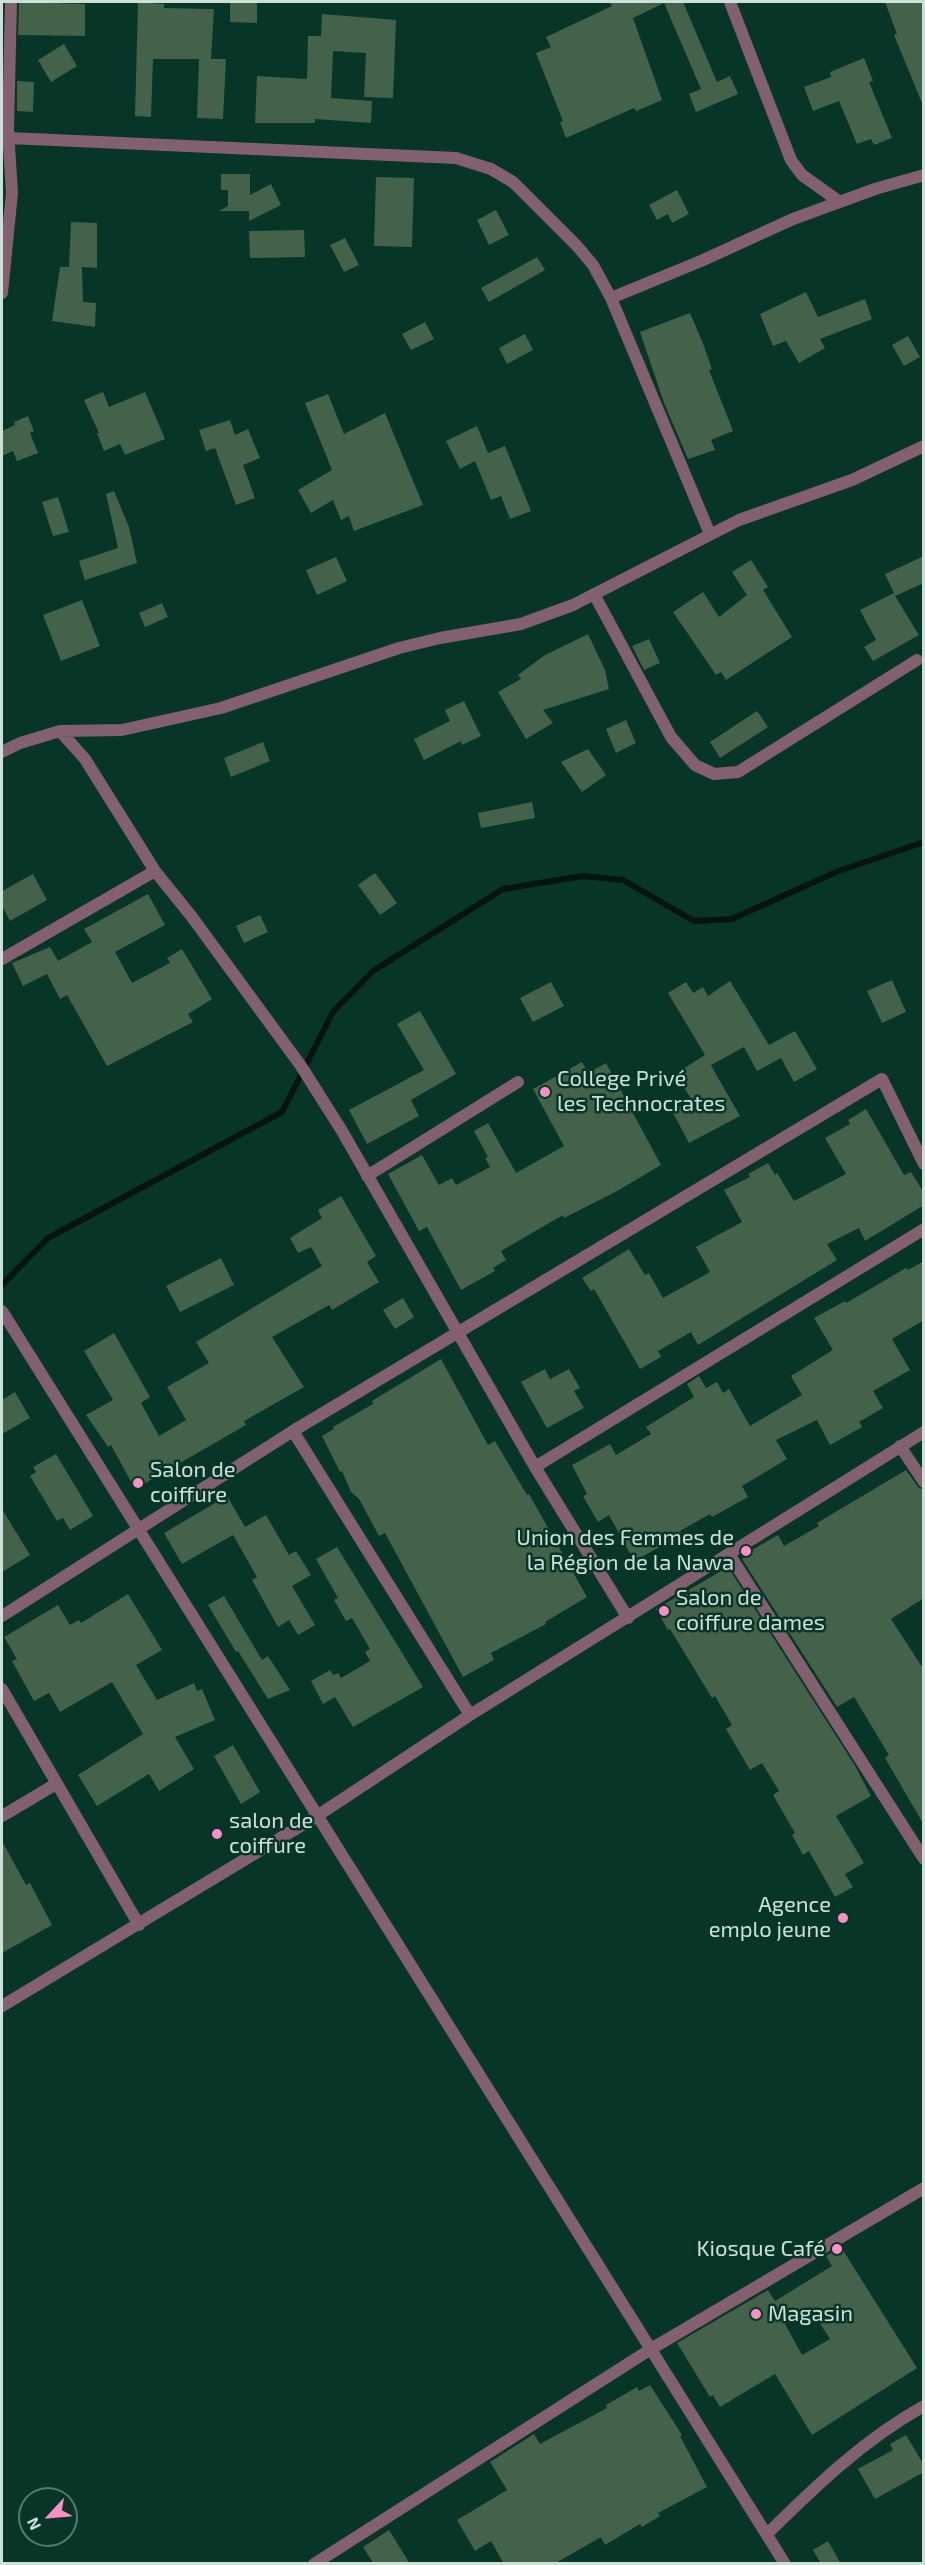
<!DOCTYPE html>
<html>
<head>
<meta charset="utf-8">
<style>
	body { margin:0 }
	#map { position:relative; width:925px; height:2565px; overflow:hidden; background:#073528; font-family:"Exo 2",sans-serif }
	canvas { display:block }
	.frame { position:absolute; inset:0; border:3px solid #cbe1d8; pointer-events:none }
	.north { position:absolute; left:18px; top:2487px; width:60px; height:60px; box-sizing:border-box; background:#073528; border:2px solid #557a6e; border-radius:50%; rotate:244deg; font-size:16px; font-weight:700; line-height:24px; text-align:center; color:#cbe1d8 }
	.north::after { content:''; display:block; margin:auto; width:21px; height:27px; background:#fb8fc5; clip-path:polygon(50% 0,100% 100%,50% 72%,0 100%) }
</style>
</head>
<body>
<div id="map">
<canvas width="925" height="2565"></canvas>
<div class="frame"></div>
<div class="north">N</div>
</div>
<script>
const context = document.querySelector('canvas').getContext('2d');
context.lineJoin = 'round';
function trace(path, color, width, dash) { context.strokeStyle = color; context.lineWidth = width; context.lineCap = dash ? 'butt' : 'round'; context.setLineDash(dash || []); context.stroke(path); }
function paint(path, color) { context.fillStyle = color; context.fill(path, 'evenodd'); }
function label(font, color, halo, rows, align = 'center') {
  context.font = font + ' "Exo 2",sans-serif'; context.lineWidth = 5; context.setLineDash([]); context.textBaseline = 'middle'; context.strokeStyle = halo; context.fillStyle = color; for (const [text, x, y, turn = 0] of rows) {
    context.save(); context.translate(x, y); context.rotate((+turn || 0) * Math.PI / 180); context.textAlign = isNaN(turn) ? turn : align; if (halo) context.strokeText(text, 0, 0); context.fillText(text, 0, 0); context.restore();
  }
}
trace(new Path2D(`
	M2,1285l46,-47 234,-126 51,-100 40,-41 130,-82 80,-13 40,4 71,41 38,-2 104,-47 88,-30`), '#06140f', 6);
paint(new Path2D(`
	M19,2l66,2v32l-67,-1z
	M138,2l26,2v4l50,1 -3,50h15l-3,60 -26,-1 2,-59h-46l-2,58 -16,-1z
	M230,2h27v21l-27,-1z
	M610,2h73l34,80 13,-6 8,18 -42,18 -7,-18 12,-5 -37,-86 -31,15 29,82 -26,11 -2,-3 -68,30 -6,-16 3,-1 -27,-68 15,-6 -5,-10 66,-31z
	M885,2h39v106l-30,-73 3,-1z
	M322,14l74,6 -3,78 -29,-1 2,-44 -33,-2 -2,47 41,3 -1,22 -56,-4v4h-60l2,-47 50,3 1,-43h13z
	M64,44l13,22 -26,16 -13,-22z
	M864,58l9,23 -4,1 23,56 -18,7 -3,-6 -14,5 -18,-43 -26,10 -9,-24 27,-10 -1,-5z
	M17,81l17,1 -1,30 -16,-1z
	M221,174h29v21l21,-11 10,21 -32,16v-10h-30l9,-5v-16h-7z
	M376,177l38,1 -2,69 -38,-1z
	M677,190l12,24 -17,9 -4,-9 -11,6 -8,-15z
	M496,210l13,25 -20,10 -12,-25z
	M71,222l26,1v45l-15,-1 1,35 13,1 -1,24 -43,-6 8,-54h9z
	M304,230l1,27 -55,1 -1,-27z
	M345,238l14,27 -15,7 -14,-27z
	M537,257l8,13 -56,32 -8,-14z
	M806,292l12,25 47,-18 7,20 -52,20 5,9 -26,15 -13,-22 -13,5 -13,-32z
	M690,313l12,28 10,28 -3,1 24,61 -22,9 4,10 -27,9 -24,-56 -24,-71z
	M425,322l9,17 -23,11 -9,-16z
	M525,334l8,16 -26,14 -8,-16z
	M908,336l12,21 -16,9 -12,-21z
	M103,392l6,15 36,-15 20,47 -40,16 -5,-11 -16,7 -7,-18h2l-15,-33z
	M328,394l16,40 41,-21 38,92 -69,26 -5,-15 -8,4 -8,-20 -22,13 -13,-23 34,-20 -27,-67z
	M28,416l6,15 -4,2 8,20 -21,8 -4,-10 -11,5v-25l13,-6 -1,-3z
	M230,420l5,15 13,-6 12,29 -17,7 12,33 -19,7 -21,-57 -9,3 -7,-21z
	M477,426l11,27 17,-7 26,65 -21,8 -9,-23 -10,4 -16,-39 -15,8 -14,-28z
	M114,491l15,36 8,36 -52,17 -6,-19 39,-13 -12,-54z
	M58,497l11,35 -16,4 -11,-34z
	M924,556v27l-29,13 24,39 -46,26 -9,-14 12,-7 -16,-30 34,-17 -9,-19z
	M336,557l11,24 -30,14 -11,-25z
	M751,560l17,27 -5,3 29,47 -66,43 -5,-8 -5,3 -43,-63 30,-20 16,25 28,-22 -15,-23z
	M82,600l18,46 -39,15 -18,-46z
	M162,603l6,14 -23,10 -6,-14z
	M588,634l17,36 4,19 -66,21 10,13 -27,16 -28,-47 23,-13 -3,-4 27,-20z
	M649,639l11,24 -16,7 -12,-24z
	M464,701l17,35 -19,9 -1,-4 -37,19 -10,-21 36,-18 -5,-11z
	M757,711l11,16 -48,31 -10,-16z
	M626,720l10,23 -20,10 -10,-24z
	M263,742l7,19 -39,16 -7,-19z
	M588,749l18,26 -24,17 -21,-30z
	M532,802l3,16 -54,10 -3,-15z
	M375,873l22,30 -17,12 -22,-30z
	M33,874l14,26 -37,21 -8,-15v-15z
	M148,894l17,31 -50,27 17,31 38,-20 -3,-5 15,-9 30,50 -24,15 5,8 -86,44 -40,-71 -7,4 -13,-25 -24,12 -11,-23 38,-16 8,14 34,-19 -8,-13z
	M260,915l8,17 -24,11 -8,-17z
	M892,980l14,32 -24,11 -15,-32z
	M730,981l39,64 26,-14 22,38 -23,13 -13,-24 -24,13 -13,-24 -33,18 -43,-72 18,-11 7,11 10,-6 5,9z
	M551,982l13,24 -31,16 -13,-24z
	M420,1011l36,63 -45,26 8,16 -52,28 -18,-34 75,-40 -27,-46z
	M705,1055l35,61 -51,27 -17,-32 20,-11 -17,-26z
	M582,1062l6,11 18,-10 55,102 -44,26 -53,27 -1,-3 -62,36 5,9 -13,8 2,3 -34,19 -34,-63 -8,4 -31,-57 34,-19 17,30 13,-7 4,7 34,-18 -5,-9 3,-1 -14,-26 14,-8 28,50 48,-27 -31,-57z
	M866,1109l38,66 7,-3 13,21v12l-59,36 -6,-13 -32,16 10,16 -139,85 -7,-13 -33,19 3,6 -21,12 -46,-80 -3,2 -9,-13 47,-29 16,26 4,-2 14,25 47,-26 -14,-25 46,-25 -18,-32 26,-13 -2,-3 20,-11 7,12 2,-2 17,28 52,-27 -21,-36 25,-14 -2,-4z
	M341,1196l35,60 -9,6 12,20 -47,28 -3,-5 -57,32 32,50 -60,34 2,4 -111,64 -24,-44 -3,2 -22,-32 27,-15 -29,-49 30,-18 36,64 -9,6 18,33 27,-16 -19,-33 42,-24 -13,-21 126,-76 -11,-19 -13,6 -8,-15 32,-20 -4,-8z
	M221,1258l13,27 -54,27 -14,-26z
	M924,1261v59l-32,19 18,31 -37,21 10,17 -24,14 3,5 -32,18 -13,-25 -41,20 11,19 -45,27 6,11 -36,20 -2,-3 -30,17 2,4 -48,26 -25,-46 -11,7 -15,-26 4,-2 -15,-29 38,-21 6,11 35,-21 -5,-7 48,-30 -7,-13 12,-8 7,12 11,-6 6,11 6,-4 21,37 52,-31 -11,-19 42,-26 -19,-32 31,-17 1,2 60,-35 2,2z
	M403,1298l11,19 -19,12 -12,-19z
	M441,1359l47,86 7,-4 32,54 2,-1 58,103 -42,25 1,2 -55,29 3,7 -31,17 -78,-144 -6,3 -20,-37 -8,-7 -9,-21 -2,1 -18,-36 12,-7 -1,-2 40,-23 -1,-3z
	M545,1369l5,10 19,-10 11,19 -6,3 10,17 -37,20 -26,-46z
	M15,1392l15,26 -28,16v-34z
	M56,1454l37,62 -23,14 -7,-12 -6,3 -27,-45 6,-4 -3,-5z
	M906,1470l12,17 6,3v108l-33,21 33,51v155l-39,-67 4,-3 -35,-58 -17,10 -95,-148 4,-3 -1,-2 33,-19 6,11 35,-20 -2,-3z
	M227,1496l18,31 21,-12 23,40 7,-4 15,24 -19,11 23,39 -17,10 -9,-15 -11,7 -26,-47 5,-3 -24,-42 -51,29 -18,-31z
	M2,1509l28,46 -28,17z
	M337,1547l86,140 -70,40 -18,-30 -12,7 -12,-23 19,-11 3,5 5,-2 3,5 29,-17 -5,-9 5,-3 -18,-31 -6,3 -12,-21 4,-2 -22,-39z
	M728,1567l126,197 17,32 -35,20 28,47 -19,11 8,13 -18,10 -26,-46 -6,4 -11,-20 3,-2 -22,-38 6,-4 -17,-28 -12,7 -24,-41 6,-4 -17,-29 -3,2 -42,-69 -2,1 -12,-21z
	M128,1594l34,56 -26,15 21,35 37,-17 3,8 5,-2 13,31 -40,17 19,32 -35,22 -10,-17 -52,32 -19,-31 65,-41 -31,-52 -52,30 -11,-19 -15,8 -22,-40 5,-2 -13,-22 54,-32 12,20 9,-5 2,3z
	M224,1596l38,64 6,-4 22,34 -22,9 -30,-48 -2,1 -28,-47z
	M233,1745l27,47 -19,12 -27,-48z
	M2,1841l24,44 4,-2 22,42 -50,28z
	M841,2247l76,121 -105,67 -37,-61 -55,33 -7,-12 -3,2 -33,-54 91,-53 7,11 57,-35 -6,-10zM812,2311l18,28 -28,16 -17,-31z
	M650,2385l32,50 -2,1 27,51 -49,26 2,3 -18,11 -2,-3 -35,21 -4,-8 -47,27h-50l-13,-23 -16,10 -18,-31 50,-30 -17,-28 44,-28 6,10 67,-36 -1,-3 31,-18 2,4z
	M906,2435l18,30v7l-49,27 -17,-30 35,-19 -3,-6z
	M389,2530l21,34h-36l-11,-17z
	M828,2541l13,23h-20l-8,-14z`), '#436249');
trace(new Path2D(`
	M730,2l61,158 11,15 38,27
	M9,138l447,20 35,11 22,13 64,64 16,19 18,33 99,236
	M2,293l10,-100 -4,-63 3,-128
	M611,298l90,-37 92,-42 82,-30 49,-14
	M594,594l77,143 24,28 19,9 24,-2 179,-112
	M60,731l25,28 70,112 37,46 109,149 41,65 193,336 93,151
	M2,752l18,-9 40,-12 62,-1 99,-22 178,-60 41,-10 81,-14 52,-19 166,-85 113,-40 72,-34
	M2,959l153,-88
	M367,1176l151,-94
	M2,1311l783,1253
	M293,1431l177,284
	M900,1446l24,36
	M535,1467l389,-238
	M729,1554l195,305
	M2,1616l291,-185 589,-352 42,85
	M2,1689l137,236
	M2,1816l54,-32
	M2,2006l315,-190 153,-101 454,-283
	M767,2534c49,-48 96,-94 157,-128
	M314,2564l337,-215 273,-161`), '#826070', 12);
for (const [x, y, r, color] of [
	[545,1092,6,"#fb8fc5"],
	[138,1483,6,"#fb8fc5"],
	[746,1551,6,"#fb8fc5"],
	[664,1611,6,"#fb8fc5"],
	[217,1834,6,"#fb8fc5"],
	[843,1918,6,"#fb8fc5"],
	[837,2249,6,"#fb8fc5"],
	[756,2314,6,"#fb8fc5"]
]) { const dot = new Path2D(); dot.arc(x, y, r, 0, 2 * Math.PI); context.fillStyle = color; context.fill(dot); trace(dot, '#073528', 2); }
label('22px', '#cbe1d8', '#073528', [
	["College Privé",557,1079],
	["les Technocrates",557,1104],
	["Salon de",150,1470],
	["coiffure",150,1495],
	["Union des Femmes de",734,1538,"right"],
	["la Région de la Nawa",734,1563,"right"],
	["Salon de",676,1598],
	["coiffure dames",676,1623],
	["salon de",229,1821],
	["coiffure",229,1846],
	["Agence",831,1905,"right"],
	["emplo jeune",831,1930,"right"],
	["Kiosque Café",825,2249,"right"],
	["Magasin",768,2314]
], 'left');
</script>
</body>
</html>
